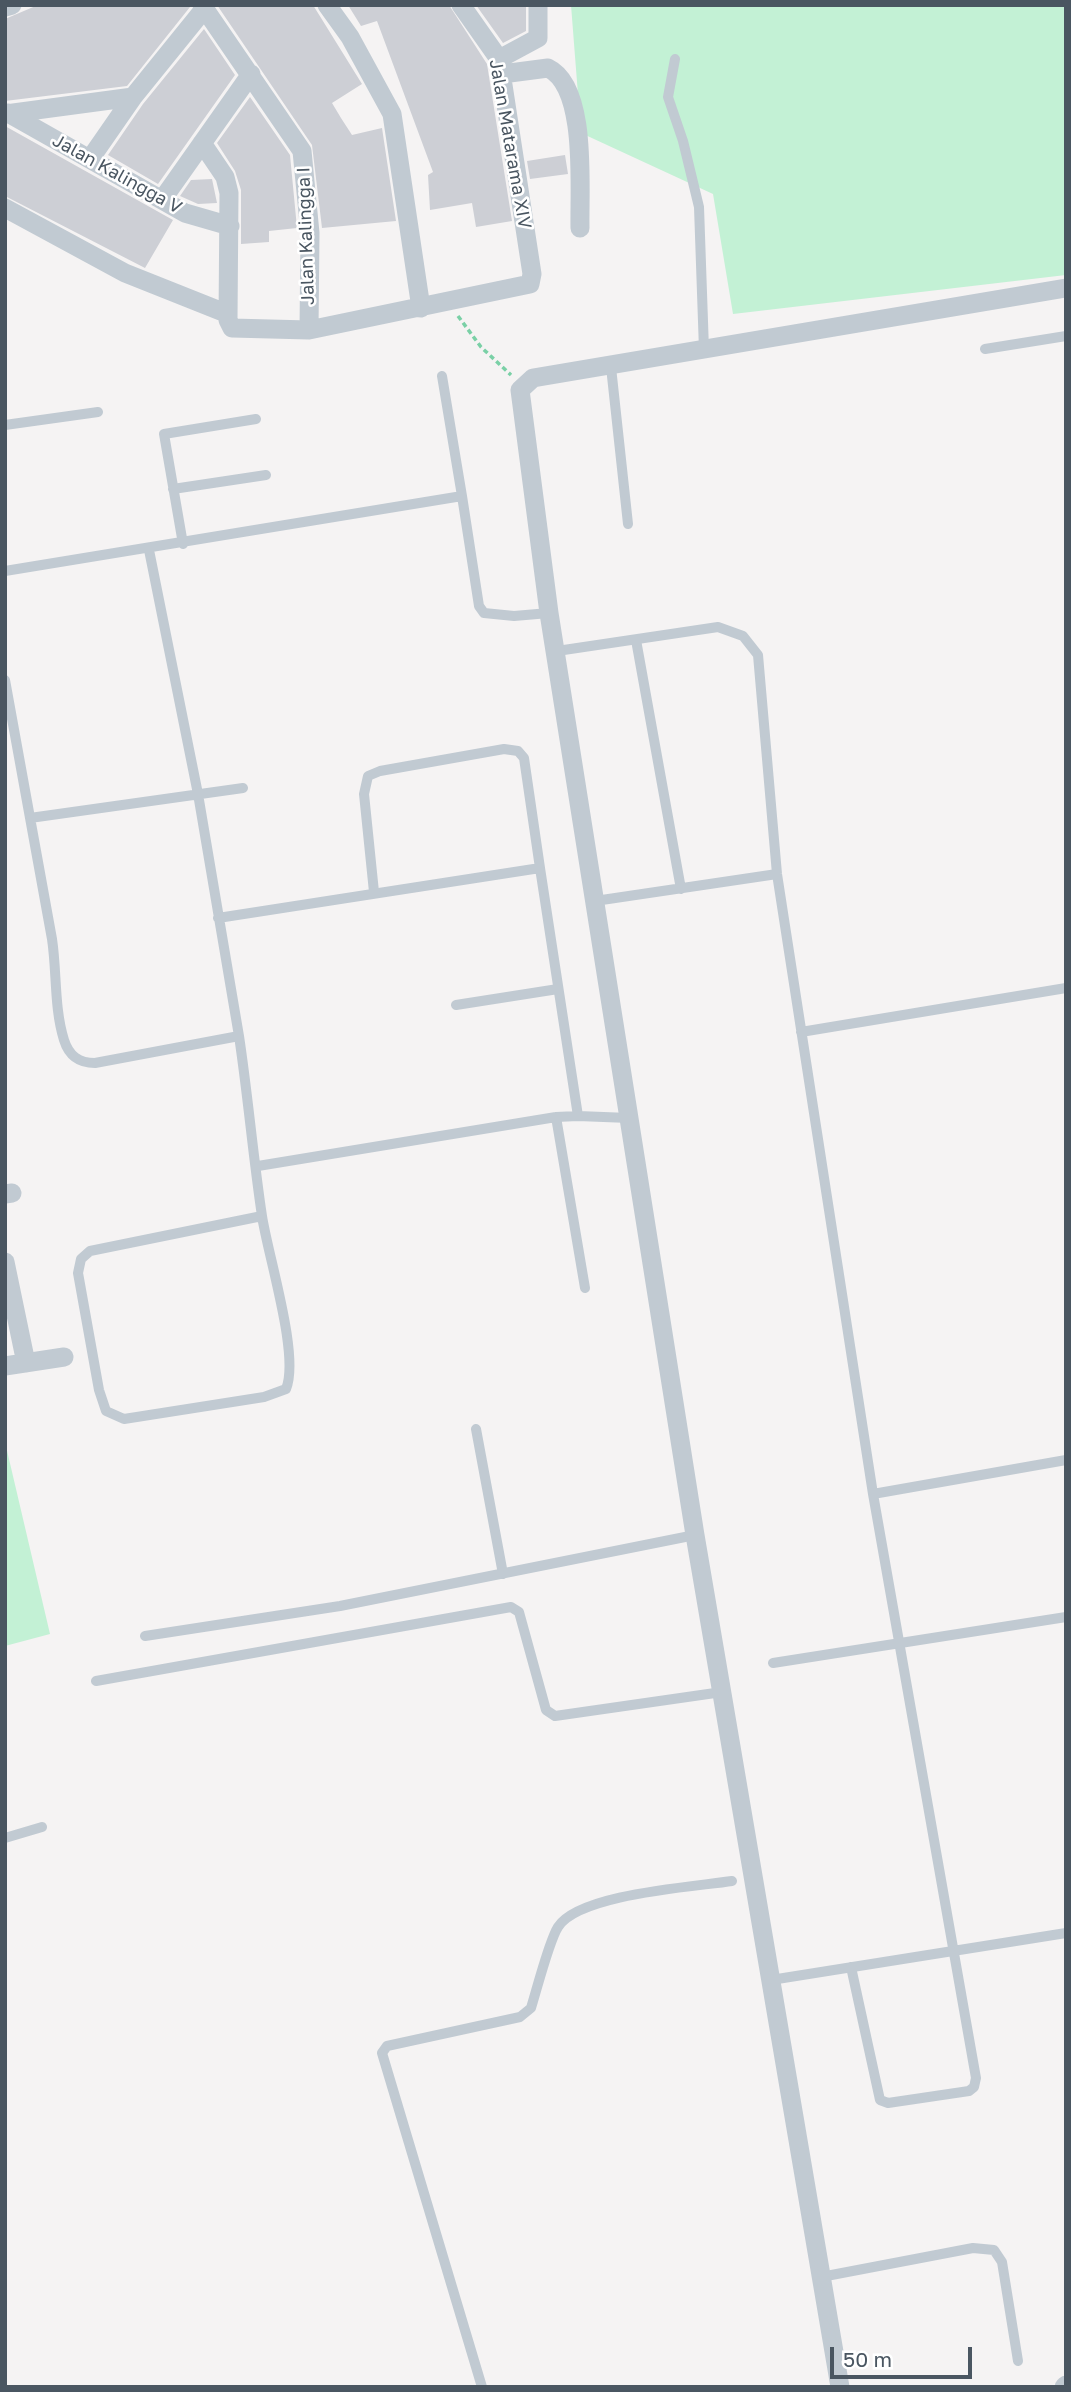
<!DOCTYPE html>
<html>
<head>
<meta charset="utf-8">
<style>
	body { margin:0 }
	#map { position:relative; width:1071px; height:2392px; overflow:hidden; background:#f5f3f3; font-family:"Golos Text",sans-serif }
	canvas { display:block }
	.frame { position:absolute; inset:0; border:7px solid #4a5661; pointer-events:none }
	.scale { position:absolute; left:830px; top:2347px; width:142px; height:32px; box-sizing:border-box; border:4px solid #4a5661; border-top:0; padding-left:9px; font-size:21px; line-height:24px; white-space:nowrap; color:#4a5661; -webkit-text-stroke:5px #fff; paint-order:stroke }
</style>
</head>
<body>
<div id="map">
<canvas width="1071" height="2392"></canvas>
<div class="frame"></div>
<div class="scale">50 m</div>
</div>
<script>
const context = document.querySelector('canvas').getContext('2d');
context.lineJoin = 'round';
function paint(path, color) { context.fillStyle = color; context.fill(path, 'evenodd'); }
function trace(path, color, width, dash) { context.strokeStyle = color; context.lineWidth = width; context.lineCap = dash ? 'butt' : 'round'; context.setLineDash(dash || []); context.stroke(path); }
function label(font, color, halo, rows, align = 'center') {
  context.font = font + ' "Golos Text",sans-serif'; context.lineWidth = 5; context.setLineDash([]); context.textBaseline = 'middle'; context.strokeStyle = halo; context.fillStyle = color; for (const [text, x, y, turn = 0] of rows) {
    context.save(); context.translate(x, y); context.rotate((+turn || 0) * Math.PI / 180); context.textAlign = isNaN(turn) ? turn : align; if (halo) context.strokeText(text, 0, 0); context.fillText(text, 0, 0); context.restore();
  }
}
paint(new Path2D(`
	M571,5h495v270l-333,39 -20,-120 -132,-61z
	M5,1442l45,192 -45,12z`), '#c3f1d5');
paint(new Path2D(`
	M38,5h152v2l-63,79 -122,15v-82z
	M217,5h96l49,79 -30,19 9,15 11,17 30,-7 14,93 -74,7 -10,-83z
	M348,5h101l38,59 25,157 -36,6 -4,-24 -42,7 -2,-35 5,-3 -56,-151 -16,5z
	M476,5h50v26l-23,12z
	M204,29l31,46 -77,109 -50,-29 35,-51z
	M250,97l40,58 7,73 -28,3v11l-28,2v-54l-6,-19 -18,-28z
	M5,126l168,94 -28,48 -140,-72z
	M565,155l3,19 -38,5 -3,-18z
	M212,179l5,24 -19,1 -18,-8 11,-16z`), '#cdcfd5');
trace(new Path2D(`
	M458,316l23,31 30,28`), '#7ad0a6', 3.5, [5, 3.5]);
trace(new Path2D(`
	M675,59l-7,38 15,44 16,66 5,143
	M985,349l81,-13
	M611,367l17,157
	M442,376l20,120
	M5,425l93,-13
	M173,489l93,-14
	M183,544l-19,-110 92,-15
	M5,571l457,-75 17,110 5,7 30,3 35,-3
	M636,640l45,249
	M557,651l161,-24 25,9 15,19 19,219 52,336 44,284 103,584 -2,9 -5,4 -81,12 -8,-3 -29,-133
	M5,680c16,86 32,172 47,259 5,33 2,69 12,101 5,16 15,23 31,23l144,-27 -41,-242 -49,-244
	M30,818l213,-30
	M374,892l-10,-98 4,-18 12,-5 124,-22 14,2 6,7 16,110
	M595,901l182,-27
	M218,918l322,-50 38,248 -22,1 -298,49
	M456,1005l102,-16
	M801,1032l265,-44
	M239,1036c9,60 14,120 23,180 6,40 38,140 24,173l-22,8 -140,22 -18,-8 -7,-21 -21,-117 3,-14 9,-8 172,-35
	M578,1116l51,2
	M556,1117l29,171
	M476,1429l27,145
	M873,1494l193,-34
	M145,1636l195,-30 355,-71
	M773,1663l293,-46
	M96,1681l415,-74 8,5 27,98 9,6 167,-24
	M5,1838l37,-11
	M771,1980l295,-47
	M821,2277l152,-29 21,2 8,12 16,99
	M482,2387l-100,-334 5,-7 133,-29 11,-9c6,-19 18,-67 27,-81 21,-33 135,-40 174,-46`), '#c1cad2', 10);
trace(new Path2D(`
	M202,5l100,146 8,82 -1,97
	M327,5l23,32 42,77 29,194
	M5,7l7,-2
	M499,59l39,-21v-33
	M502,74l46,-6c40,19 31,121 32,160
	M8,113l177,100 45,13
	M6,114l127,-17
	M202,143l23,34 4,16 -1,127 4,8 77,2 221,-46 2,-10 -33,-215 -38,-54
	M90,159l43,-62 72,-89
	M162,200l89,-126
	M5,208l120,65 103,41
	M5,1194l7,-1
	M5,1262l21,101
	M5,1366l59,-9
	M840,2387l-145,-852 -146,-922 -29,-223 13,-12 533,-90
	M1064,2387l2,-2`), '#c1cad2', 19);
label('18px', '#4a5661', '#fff', [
	["Jalan Matarama XIV",510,144,80],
	["Jalan Kalingga V",117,174,29],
	["Jalan Kalingga I",306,236,-92]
]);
</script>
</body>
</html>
